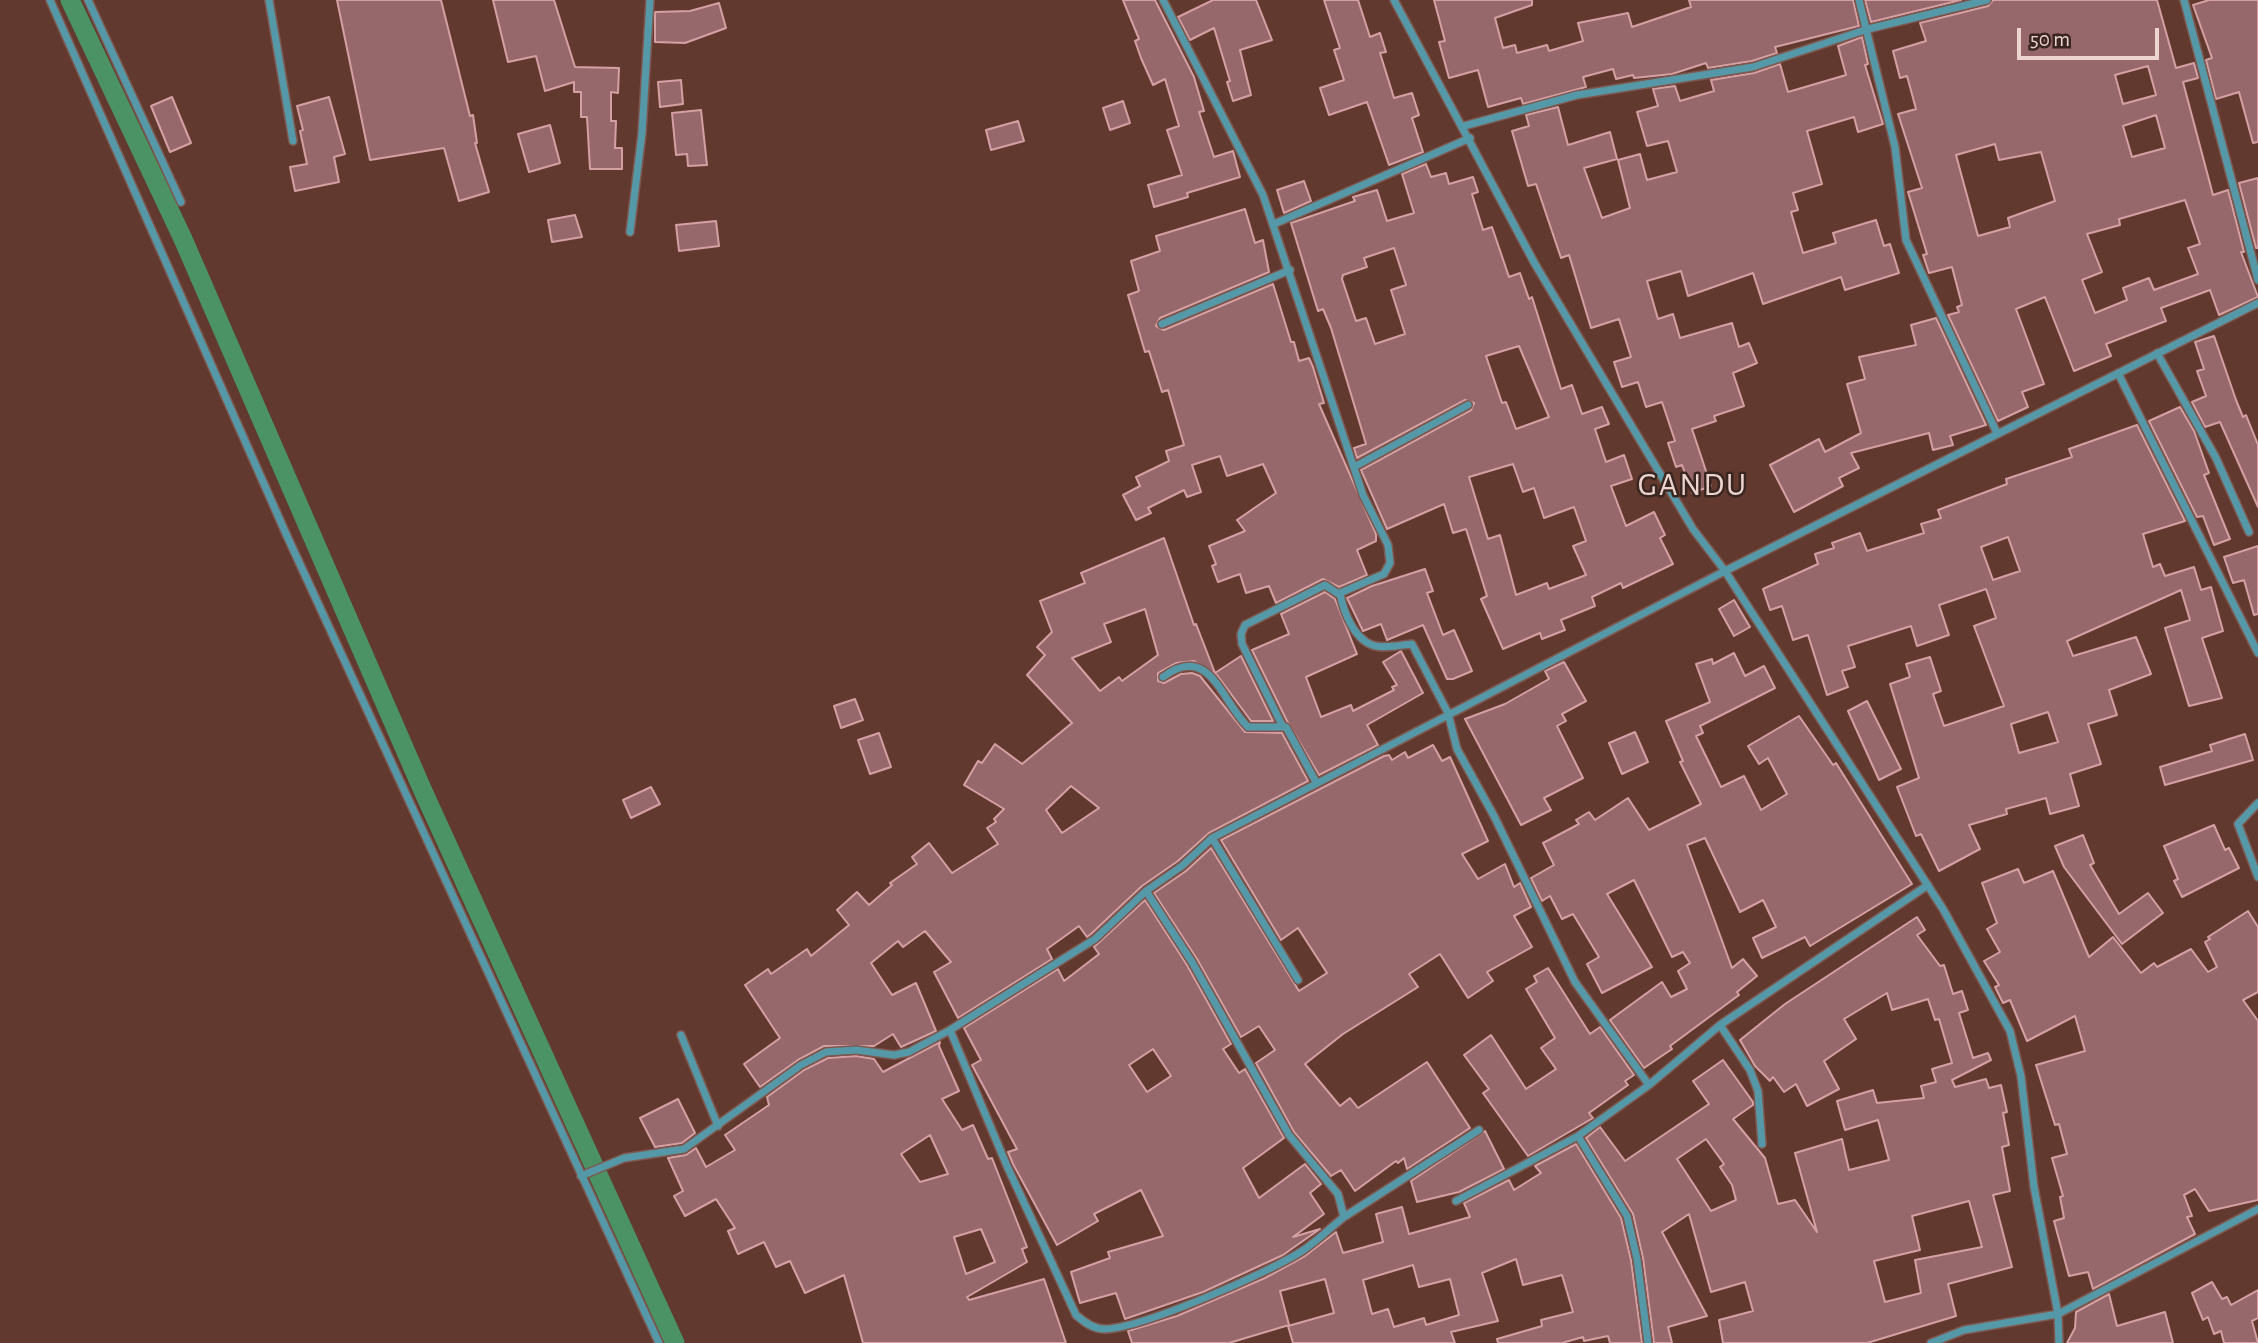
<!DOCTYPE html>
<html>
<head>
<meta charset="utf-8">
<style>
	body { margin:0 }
	#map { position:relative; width:2258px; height:1343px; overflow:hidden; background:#62392f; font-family:"Alegreya Sans",sans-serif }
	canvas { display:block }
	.scale { position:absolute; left:2017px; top:28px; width:142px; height:32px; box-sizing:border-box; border:4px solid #eed4ce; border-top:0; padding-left:9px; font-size:21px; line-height:24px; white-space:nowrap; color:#eed4ce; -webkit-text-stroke:5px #392621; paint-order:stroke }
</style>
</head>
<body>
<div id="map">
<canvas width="2258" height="1343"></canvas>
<div class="scale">50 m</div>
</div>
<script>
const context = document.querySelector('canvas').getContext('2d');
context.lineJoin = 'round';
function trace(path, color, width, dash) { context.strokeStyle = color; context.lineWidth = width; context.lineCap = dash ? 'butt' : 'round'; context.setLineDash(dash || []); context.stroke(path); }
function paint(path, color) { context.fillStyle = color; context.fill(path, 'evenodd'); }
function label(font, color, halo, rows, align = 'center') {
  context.font = font + ' "Alegreya Sans",sans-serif'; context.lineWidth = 5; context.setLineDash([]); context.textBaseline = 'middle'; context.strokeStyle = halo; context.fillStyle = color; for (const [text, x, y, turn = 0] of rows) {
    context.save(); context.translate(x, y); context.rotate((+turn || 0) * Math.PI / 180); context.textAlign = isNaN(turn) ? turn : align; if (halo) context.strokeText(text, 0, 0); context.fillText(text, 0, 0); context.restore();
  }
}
trace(new Path2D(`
	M70,0l113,239 240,552 252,552`), '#4b9265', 19);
const building = new Path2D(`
	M337,0h104l29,116 3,-1 4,28h-2l14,49 -30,9 -15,-53 -74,12z
	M493,0h61l21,67 44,1 -1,25 -7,-1v29h5l-1,27h7v21h-32l-3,-52h-6v-25h-7v-10l-29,9 -9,-35 -28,6z
	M1123,0h32l39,77 10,34 -5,1 15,45 19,-6 7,26 -53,16 1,4 -34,10 -6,-22 34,-10 -15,-45 12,-4 -14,-47 -12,6 -12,-27 -6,-17 4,-2z
	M1213,0h43l16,40 -32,10 11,45 -18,6 -6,-19 3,-1 -16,-53 -24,12 -12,-23z
	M1324,0h34l12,37 10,-4 6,19 -6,1 14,45 18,-5 7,22 -7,3 11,34 -34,13 -22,-63 -38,13 -9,-27 24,-8 -10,-30 6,-2z
	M1434,0h98v5l-37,13 8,30 12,-3 2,8 30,-8 2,6 34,-10 -5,-18 50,-10 4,14 59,-20 -2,-7h164l6,26 -84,21 2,6 -25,8 -44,7 -2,-5 -34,11 -38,4 -1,-3 -17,4 -3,-10 -30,8 3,10 -63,17 -2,-6 -33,9 -10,-37 -29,8 -10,-36 6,-1z
	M1865,0h96l-90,22z
	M1993,0h164l19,68 18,-5 4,15 -15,4 30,113 15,-5 16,62h-3l17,45 -39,18 -9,-25 -49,18 5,13 -60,23 5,12 -37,15 -29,-74 -29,12 28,75 -22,8 6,15 -30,14 -50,-106 11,-3 -2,-5 5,-2 -10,-38 -23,6 -6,-18 4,-1 -19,-62 14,-4 -24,-74 18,-5 -9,-33 -7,2 -7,-27 33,-10 -6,-18 68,-17zM2148,66l8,29 -33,9 -8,-29zM2156,115l9,33 -33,9 -9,-31zM1995,144l4,16 42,-8 14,49 -47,17 2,9 -32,9 -22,-81zM2185,200l15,44 -12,4 10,26 -44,16 -5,-12 -26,10 4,12 -32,13 -13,-33 20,-8 -15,-38 33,-9 -1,-6z
	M2209,0h49v142l-5,1 -14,-51 -23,7 -10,-39 6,-2 -19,-53z
	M719,3l7,25 -41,15 -30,-1v-30l35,-1z
	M1862,37l6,27 -3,1 18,59 -25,8 -4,-15 -47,14 15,53 -29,9 5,17 -7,2 12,41 33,-10 -3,-10 43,-13 8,26 6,-2 9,29 -54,17 -4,-13 -78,27 -10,-31 -65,23 -7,-25 -34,10 11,38 15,-5 7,24 52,-15 7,24 10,-4 8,20 -24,10 11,33 -30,10 2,5 -24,8 19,57 -19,7 -10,-28 -6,2 -8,-24 7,-2 -13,-39 -16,5 -8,-25 -16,5 -8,-25 17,-5 -12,-38 -28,9 -22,-73 -8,3 -25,-74 -8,2 -16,-55 17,-5 -3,-11 32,-8 10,38 42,-13 7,27 -33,9 18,50 28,-10 -12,-48 22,-6 7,26 30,-8 -9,-31 -21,5 -10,-34 21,-6 -5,-17 22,-3 5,15 34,-10 -3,-11 43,-7 26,-9 8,28 58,-17 -8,-29z
	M681,80l2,24 -23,3 -2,-25z
	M172,97l19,46 -21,9 -19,-46z
	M329,97l16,57 -11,3 5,25 -44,9 -5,-24 17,-3 -7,-33 3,-1 -6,-24z
	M1123,101l7,22 -20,7 -7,-22z
	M701,110l6,55 -19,1 -1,-12 -11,1 -4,-42z
	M1018,121l6,20 -33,9 -5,-20z
	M550,125l10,38 -31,9 -11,-38z
	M1426,164l5,13 15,-4 3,11 24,-7 5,15 -6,2 11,36 9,-3 17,50 11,-4 9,26 3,-2 29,92 11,-4 10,29 20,-7 7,17 -14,5 11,33 18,-7 8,24 -21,7 15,40 28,-14 11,23 -5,3 13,26 -50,24 -2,-5 -29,14 3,9 -34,14 4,10 -23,9 -2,-6 -37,16 -22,-50 6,-3 -21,-67 -13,4 -9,-29 -57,25 -26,-59 110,-60 3,-7 -9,-3 -108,58 -3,-10 12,-4 -35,-116 -8,-19 -5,2 -27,-88 64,-22 -2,-4 24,-7 10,31 27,-8 -12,-39zM1394,248l12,37 -15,5 14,44 -30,10 -9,-26 -10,3 -14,-42 1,-4 24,-8 -3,-9zM1519,346l30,71 -33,12 -10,-27 -4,1 -16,-47zM1513,464l10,28 11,-4 10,30 30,-11 12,34 -13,5 13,29 -37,14 -2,-6 -31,12 -16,-60 -12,4 -19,-62z
	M2258,178v70h-2l-17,-65z
	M1304,181l7,20 -27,12 -7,-23z
	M1245,209l10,34 8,-3 6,32 -109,46 -4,8 8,4 109,-46 18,58h3l5,19 10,-3 4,9 11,36 -5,1 57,130v7l-19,9 10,25 -28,12 -16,-8 -47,24 -7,-17 -23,7 -6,-19 -22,8 -6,-16 4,-2 -7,-18 36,-15 -8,-11 39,-27 -13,-29 -36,12 -7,-20 -28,9 9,27 -14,5 -3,-7 -36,18 3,5 -15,7 -13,-25 17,-9 -4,-9 33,-16 -3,-10 18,-6 -16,-55 -6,2 -13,-41 -4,1 -17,-57 11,-4 -8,-30 29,-10 -4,-15z
	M575,215l7,22 -30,5 -4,-22z
	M716,221l3,25 -40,5 -3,-26z
	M1936,318l50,107 -36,11 3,9 -20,5 -4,-17 -78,20 8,15 -20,10 4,8 -49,26 -24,-47 49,-26 6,13 36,-19 -14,-49 18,-5 -6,-22 57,-12 -5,-20z
	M2214,336l22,64 7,17 3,-2 12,30v62l-38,-85 -15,5 -13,-25 14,-6 -9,-25 7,-2 -9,-27z
	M2180,407l14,24 15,42 -5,2 26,64 -16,6 -11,-29 -6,1 -48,-96z
	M2137,425l48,96 -42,13 10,33 7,-3 5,12 29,-9 7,23 10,-3 12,44 -21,7 20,60 -33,8 -24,-78 25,-8 -9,-30 -114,51 6,15 63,-19 15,37 -42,16 8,25 -29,9 13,40 -31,10 9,32 -29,8 -4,-16 -40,11 1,5 -38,11 11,24 -41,22 -18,-37 -5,2 -19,-49 22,-9 -29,-94 20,-7 -4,-13 24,-7 11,34 -8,3 11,32 60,-20 -30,-80 22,-8 -10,-29 -47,16 10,30 -32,11 -6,-20 -63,20 7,21 -13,4 6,16 -21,8 -19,-60 -15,5 -11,-34 -12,4 -7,-21 55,-25 -3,-10 19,-6 -2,-5 28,-10 7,18 57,-18 -3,-9 20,-6 -3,-8 69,-26 -1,-5 66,-22 -3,-8zM2008,537l12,34 -27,9 -12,-33zM2048,712l10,30 -39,11 -8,-29z
	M1164,538l30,87 2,-1 19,49 26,-17 32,65h-22l-34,-46 -23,-14 -18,2 -18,10v8l6,2 17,-9 11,-1 8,3 45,56 37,1 26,48 -99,52 -31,28 -36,25 -51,48 -4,3 -8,-11 -32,23 5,10 -94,59 -24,-46 17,-10 -26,-31 -22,16 -5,-6 -27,22 21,32 24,-12 20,48 -35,16 -8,-13 -19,12h-50l-26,14 -38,27 -16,-23 36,-26 -35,-53 23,-16 3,5 36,-25 4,7 38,-31 -12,-15 20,-18 12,13 23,-20 -2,-2 27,-19 -5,-7 17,-14 23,30 46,-29 -11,-16 9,-6 -2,-3 10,-10 -40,-24 14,-24 4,2 13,-19 27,20 50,-41 -45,-48 18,-20 -8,-8 15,-15 -12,-31 45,-18 -4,-10zM1145,609l13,46 -36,26 -3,-4 -19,14 -28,-33 39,-16 -7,-18zM1071,786l28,22 -37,25 -16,-23z
	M2258,546v68l-4,1 -10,-35 -11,3 -9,-26z
	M1425,569l8,22 -6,2 16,42 11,-5 18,41 -19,8h-6l-24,-54 -36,15 -6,-16 -18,7 -16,-33 25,-12z
	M1325,592l10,7 22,55 -51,23 15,40 30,-12 2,6 41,-21 -2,-3 5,-2 -14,-23 18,-11 22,42 -56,32 11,20 -59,30 -32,-54 -35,-71 37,-16 -8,-20z
	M1734,600l16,27 -16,9 -15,-27z
	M1734,653l11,23 19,-10 11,22 -75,38 3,7 -7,3 25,51 23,-11 17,34 26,-16 -19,-36 -9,6 -11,-18 51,-30 34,49 3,-2 76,121 -102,62 -5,-9 -43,21 -9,-20 23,-11 -13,-27 -23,12 -35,-74 -18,7 45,123 11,-9 14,17 -20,16 2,3 -69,51 2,3 -28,19 -34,-48 52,-38 9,15 16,-8 -9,-18 12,-8 -7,-11 -11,5 -38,-77 -27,14 45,73 -50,26 -15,-29 12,-7 -26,-43 -11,5 -12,-23 -8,5 -11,-23 23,-13 -11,-22 36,-19 -3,-4 13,-8 6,8 33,-22 21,32 52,-26 -21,-42 3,-1 -17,-40 44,-19 -14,-38 16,-5 1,5z
	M1564,662l22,39 -24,13 4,7 -9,5 26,52 -39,20 7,12 -30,15 -56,-106 40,-15 44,-25 -4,-8z
	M855,699l8,21 -22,8 -7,-22z
	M1867,701l34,68 -22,11 -31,-69z
	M1635,732l13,30 -26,12 -13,-31z
	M879,733l12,34 -21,7 -12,-34z
	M2245,734l8,26 -88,25 -5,-18 52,-16 -2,-6z
	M1433,745l9,16 8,-4 38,84 -26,13 16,25 27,-15 9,23 6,-4 11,24 -17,9 18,31 -45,25 6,9 -25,17 -28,-44 -31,20 9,13 -75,47 -38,30 35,42 10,-8 8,10 69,-46 43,66 -63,41 -3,-11 -6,5 -2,-2 -41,30 -14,-21 -10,6 -37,-44 -38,-69 19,-13 -16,-24 -18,11 -44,-78 -43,-66 32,-22 25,-23 88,143 28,-18 -29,-45 -17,12 -60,-100 163,-84 5,-1 3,5 13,-8 3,6z
	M651,787l9,17 -29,14 -8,-18z
	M2214,825l11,25 4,-2 10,20 -57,29 -8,-16 4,-2 -14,-33z
	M2083,835l11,28 -4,2 29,49 29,-21 15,20 -41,31 -58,-77 -9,-21z
	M2018,869l6,14 29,-12 36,86 24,-20 28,36 13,-10 3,4 34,-18 17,23 9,-5 -12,-25 5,-3 -2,-2 40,-26 10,16v65l-15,8 15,21v179l-49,11 -14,-22 -11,6 8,21 -5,1 8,17 -102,55 -5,-17 -19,4 -15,-55 10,-3 -4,-21 3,-1 -11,-38 15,-4 -8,-30 -4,1 -19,-60 49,-14 -10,-35 -48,25 -17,-41 -7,3 -8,-16 4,-2 -15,-24 16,-9 -13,-23 10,-6 -15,-40z
	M1145,900l42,65 44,79 -8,5 16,24 6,-4 39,69 -41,30 16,30 46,-34 16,20 -11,9 14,21 -31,23 27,-8 -37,26 -80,37 -78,27 -9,-26 -36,10 -9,-31 39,-14 -2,-6 55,-16 -22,-46 -47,24 4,7 -41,24 -44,-81 -5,-12 9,-3 -45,-84 9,-5 -17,-32 94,-59 6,12 35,-27 -5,-7zM1153,1049l18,27 -24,16 -18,-27z
	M1917,917l8,13 -8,5 23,31 4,-1 9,29 9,-3 6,19 -9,3 14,45 15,-5 3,7 -39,20 3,7 31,-8 3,9 12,-3 6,27 -4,1 6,32 -7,2 8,44 -17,4 19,72 -64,17 8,32 -89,27h-144l-4,-23 34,-9 -8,-29 -34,10 -22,-78 -27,18 45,84 -39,11 4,16h-18l-11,-85 -10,-44 -47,-76 14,-11 25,34 84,-57 -16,-23 30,-21 30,42v3l-20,14 32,39 13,46 17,-4 22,32 -22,-79 47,-14 7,31 40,-10 -11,-40 -33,10 -8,-29 36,-11 4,13 47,-5 -3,-12 15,-4 -4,-13 20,-6 -13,-44 -4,1 -7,-21 -36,11 -5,-17 -43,26 12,20 -32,22 15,28 -32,17 -11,-22 -12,8 -11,-15 -3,4 -15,-15 -15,-26 45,-36zM1706,1139l18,25 -4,3 12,18 4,15 -25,11 -34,-52zM1969,1201l13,46 -67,13 6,33 -36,9 -11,-41 46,-11 -8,-34z
	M1548,968l42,66 10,-7 34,48 -9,6 3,4 -39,28 4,5 -65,38 -45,-63 6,-4 -25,-34 27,-20 35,54 30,-20 -15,-21 14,-10 -29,-49 11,-7 -3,-6z
	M940,1042l-1,4 20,45 -17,8 20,31 11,-5 15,34 4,-1 35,89 -5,2 5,13 -60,35 2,3 75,-21 22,64h-203l-19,-68 -39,18 -15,-32 -14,6 -12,-25 -26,12 -10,-23 7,-3 -19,-29 -31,17 -11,-20 9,-5 -15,-33 18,-3 10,-7 10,19 29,-17 -10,-15 44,-30 -2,-8 37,-27 24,-12 28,-2 18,3 9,13zM930,1135l18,39 -28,8 -19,-28zM981,1229l14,33 -29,12 -12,-37z
	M678,1099l17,34 -13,10 -27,4 -15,-29z
	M1485,1131l19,38 -45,23 -42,10 -6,-21z
	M1576,1144l45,74 10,42 11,83h-32l-2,-7 -24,5 -1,-4 -21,6h-64l-1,-4 45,-13 -1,-6 32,-8 -11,-37 -39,10 -7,-26 -34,14 16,48 -47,11 4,11h-162l-5,-17 46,-13 -9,-34 -45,12 9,34 -60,18h-97l-4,-12 49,-15 88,-38 40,-22 31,-24 7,21 40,-11 -7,-28 26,-7 7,27 61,-17 -6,-14 45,-23 5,10 27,-17 -6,-7zM1413,1265l6,22 31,-8 9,36 -33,10 -2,-7 -30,9 -6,-18 -16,5 -9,-34z
	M2212,1282l10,17 5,-2 4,8 27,-15v28l-6,3 6,22h-34l-3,-12 -7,3 -6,-17 -5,3 -11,-27z
	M2109,1294l8,32 48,-14 8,31h-106l8,-15 1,-16z`);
paint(building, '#97686b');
trace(building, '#d4a0a4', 2);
const street = new Path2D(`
	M50,0l237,536 372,807
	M88,0l93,202
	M269,0l24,141
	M1163,0l100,195 100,300 25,50 2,18 -6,11 -44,19c3,17 13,45 32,52 10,4 28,0 40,-1l36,69 9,36 37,67 81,166 74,103
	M1394,0l141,264 158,265 32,42 533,-268
	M1859,0l36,147 11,93 91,193
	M2184,0l74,280
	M1464,126l113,-31 176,-28 115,-38 119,-29
	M1274,224l196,-86
	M630,232l12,-99 8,-133
	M1162,324l128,-54
	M2157,353l59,105 33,74
	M2118,373l140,280
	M1354,467l114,-62
	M1163,677c47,-35 58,24 85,50h38l30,55
	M1282,725l-40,-81 -1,-10 4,-9 80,-40 15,10
	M2258,803l-20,21 20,53
	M1212,838l86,142
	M1720,1025l30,45 8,21 4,53
	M950,1030l57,136 69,149c8,7 17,14 28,14 37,0 166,-57 198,-78 15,-10 28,-23 42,-34l-6,-23 -49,-59 -97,-173 -46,-71
	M681,1035l37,91
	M1578,1136l49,80 10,43 11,84
	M581,1176l43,-18 60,-9 117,-84 25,-13 30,-2 38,5 15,-3 41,-22 145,-91 51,-48 36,-25 30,-28 513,-267 218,338 67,122 11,45 13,111 24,127 1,29
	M1456,1201l122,-65 71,-51 71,-60 208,-140
	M1344,1217l135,-87
	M1931,1343l33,-13 94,-16 200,-105`);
trace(street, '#7e584f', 10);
trace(street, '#5598a7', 7);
context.letterSpacing = '2px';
label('32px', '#eed4ce', '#392621', [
	["GANDU",1693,485]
]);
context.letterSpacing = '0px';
</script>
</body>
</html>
